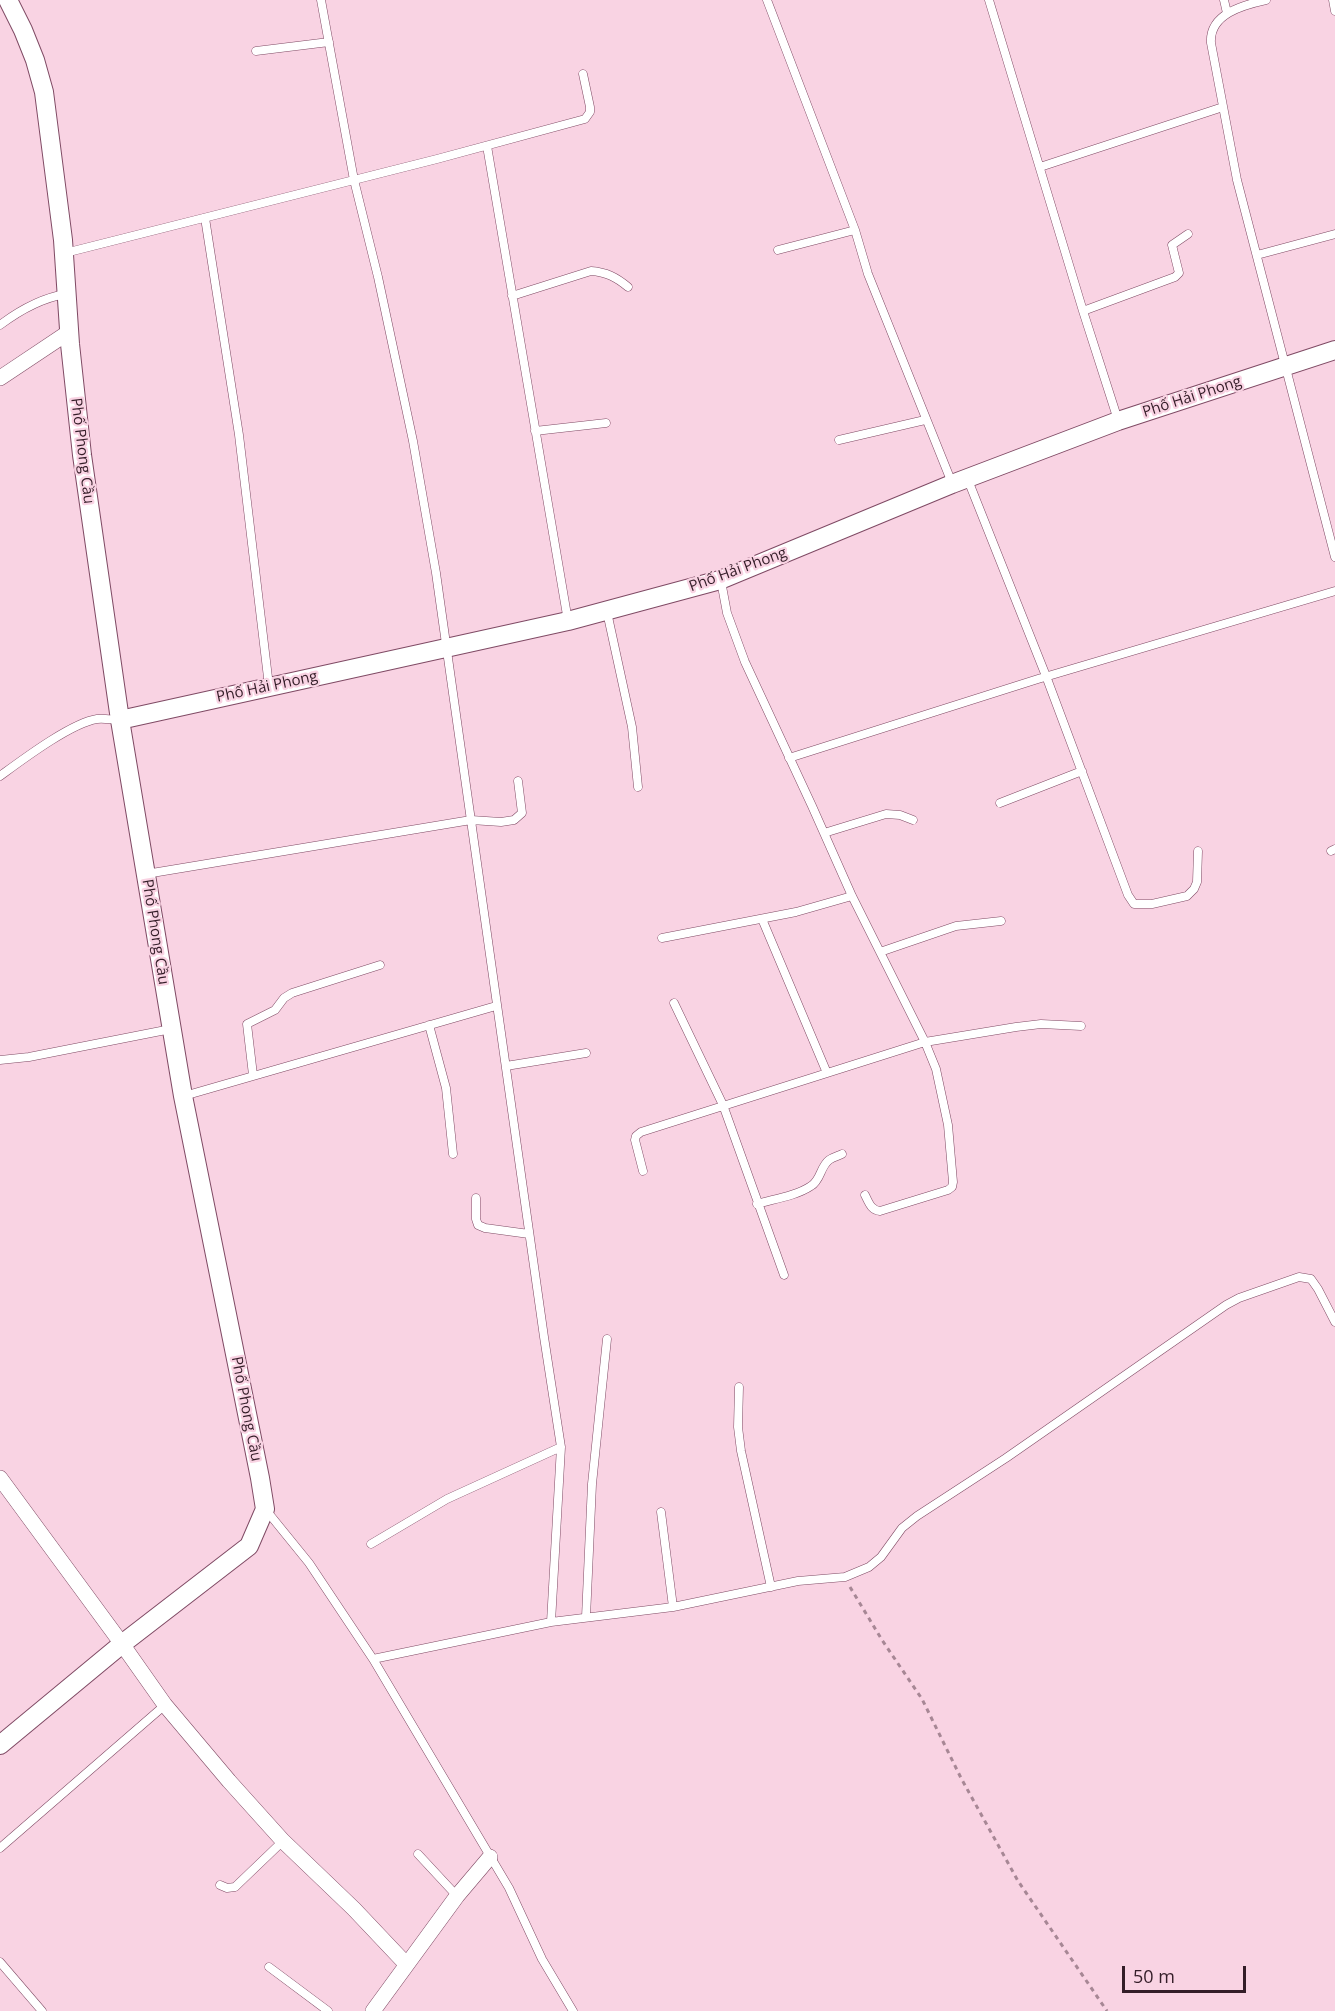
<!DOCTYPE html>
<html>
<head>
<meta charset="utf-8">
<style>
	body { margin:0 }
	#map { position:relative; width:1335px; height:2011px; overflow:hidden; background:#f9d3e3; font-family:"Open Sans",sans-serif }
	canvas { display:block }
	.scale { position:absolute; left:1122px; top:1966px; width:124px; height:27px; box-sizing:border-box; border:3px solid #341d28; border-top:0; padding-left:8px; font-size:18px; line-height:21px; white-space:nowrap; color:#341d28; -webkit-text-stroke:4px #f9d3e3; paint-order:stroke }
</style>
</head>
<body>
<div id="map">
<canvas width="1335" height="2011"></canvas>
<div class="scale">50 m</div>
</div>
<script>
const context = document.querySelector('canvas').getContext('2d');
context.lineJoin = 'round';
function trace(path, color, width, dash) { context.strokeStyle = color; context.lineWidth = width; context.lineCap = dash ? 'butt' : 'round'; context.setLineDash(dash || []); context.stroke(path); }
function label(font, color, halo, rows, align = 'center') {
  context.font = font + ' "Open Sans",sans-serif'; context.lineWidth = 4.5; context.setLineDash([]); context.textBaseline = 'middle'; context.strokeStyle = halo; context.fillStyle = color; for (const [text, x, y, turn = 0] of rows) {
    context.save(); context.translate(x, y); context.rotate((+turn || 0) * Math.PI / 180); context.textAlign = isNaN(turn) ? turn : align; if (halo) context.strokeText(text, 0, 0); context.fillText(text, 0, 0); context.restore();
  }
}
const service = new Path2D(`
	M321,0l33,180 24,97 35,164 23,132 108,764 17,110 -10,175
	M767,0l88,230 13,44 84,209
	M989,0l94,311 35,109
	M1224,0l3,13
	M1266,0c-23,5 -57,14 -55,43l26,137 98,377
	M1333,0l2,11
	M256,51l73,-9
	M487,146l81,475
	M1040,167l183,-60
	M205,218l34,217 30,251
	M778,250l77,-20
	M65,253l372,-94 148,-40 5,-7v-5l-7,-33
	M1257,255l78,-21
	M512,296l79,-25c15,1 25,6 37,16
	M1083,311l92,-34 4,-4 -7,-28 16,-11
	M0,325c20,-15 41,-27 66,-31
	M535,431l71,-8
	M839,440l86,-20
	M968,480l78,196 82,219 6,9h18l35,-8 7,-7 3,-7 1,-31
	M721,581l6,32 18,49 67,144 40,90 73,146 11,27 12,56 5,57 -1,5 -4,3 -68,21c-9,-1 -11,-8 -15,-16
	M607,612l25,115 6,60
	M789,758l249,-79 297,-88
	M0,776c22,-16 71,-53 97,-57 7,-1 16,1 23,1
	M1000,803l82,-32
	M824,833l62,-19 14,1 13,5
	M1331,851l4,-2
	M146,874l325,-54 30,2 13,-2 8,-7 -4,-32
	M762,919l65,154
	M662,938l134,-26 56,-16
	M880,952l76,-26 45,-5
	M674,1003l49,102 61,170
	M429,1025l17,63 7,66
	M0,1060l29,-3 142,-28
	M506,1066l80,-13
	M253,1075l-6,-51 28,-14 9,-12 8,-5 88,-28
	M184,1096l312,-90
	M643,1171l-8,-31 1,-4 5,-4 284,-90 91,-15 25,-3 40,2
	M476,1198v21l2,6 7,3 44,6
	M757,1204c17,-5 39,-8 54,-18 10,-6 9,-19 18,-26 4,-3 9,-4 13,-6
	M739,1387l-1,40 3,24 30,136
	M266,1510l43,53 64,96 178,-37 122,-15 125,-26 47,-4 24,-10 12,-10 21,-29 15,-12 89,-58 220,-153 13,-7 60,-21 12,2 7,10 17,33
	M661,1512l12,95
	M371,1544l76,-45 114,-52
	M586,1617l6,-133 15,-145
	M373,1659l136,229 33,71 31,52
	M0,1848l165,-143
	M418,1854l39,42
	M220,1885l7,3 8,-1 48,-46
	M0,1962l42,49
	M269,1967l59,44`);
const minor = new Path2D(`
	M0,378l69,-46
	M0,1478l122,166 43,61 64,76 54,60 71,68 52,55
	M373,2011l84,-115 33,-39`);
const tertiary = new Path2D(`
	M120,720l448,-99 152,-41 232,-96 166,-63 217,-71
	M0,1745l122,-101 127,-98 16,-37 -5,-31 -77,-382 -63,-376 -38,-265 -12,-111 -7,-104 -19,-148 -9,-32 -12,-30 -15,-30`);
trace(service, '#7f4a64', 9);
trace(minor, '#7f4a64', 16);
trace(tertiary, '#7f4a64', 20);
trace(new Path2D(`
	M850,1587l32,53 40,59 39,79 57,103 89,130`), '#a78795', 3, [4.5, 4.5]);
trace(service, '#fff', 8);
trace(minor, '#fff', 15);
trace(tertiary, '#fff', 18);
label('15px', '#341d28', '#f9d3e3', [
	["Phố Hải Phong",1192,397,-18],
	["Phố Phong Cầu",82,451,83],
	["Phố Hải Phong",738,570,-20],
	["Phố Hải Phong",267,687,-12],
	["Phố Phong Cầu",155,932,81],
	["Phố Phong Cầu",246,1409,79]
]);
</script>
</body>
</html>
